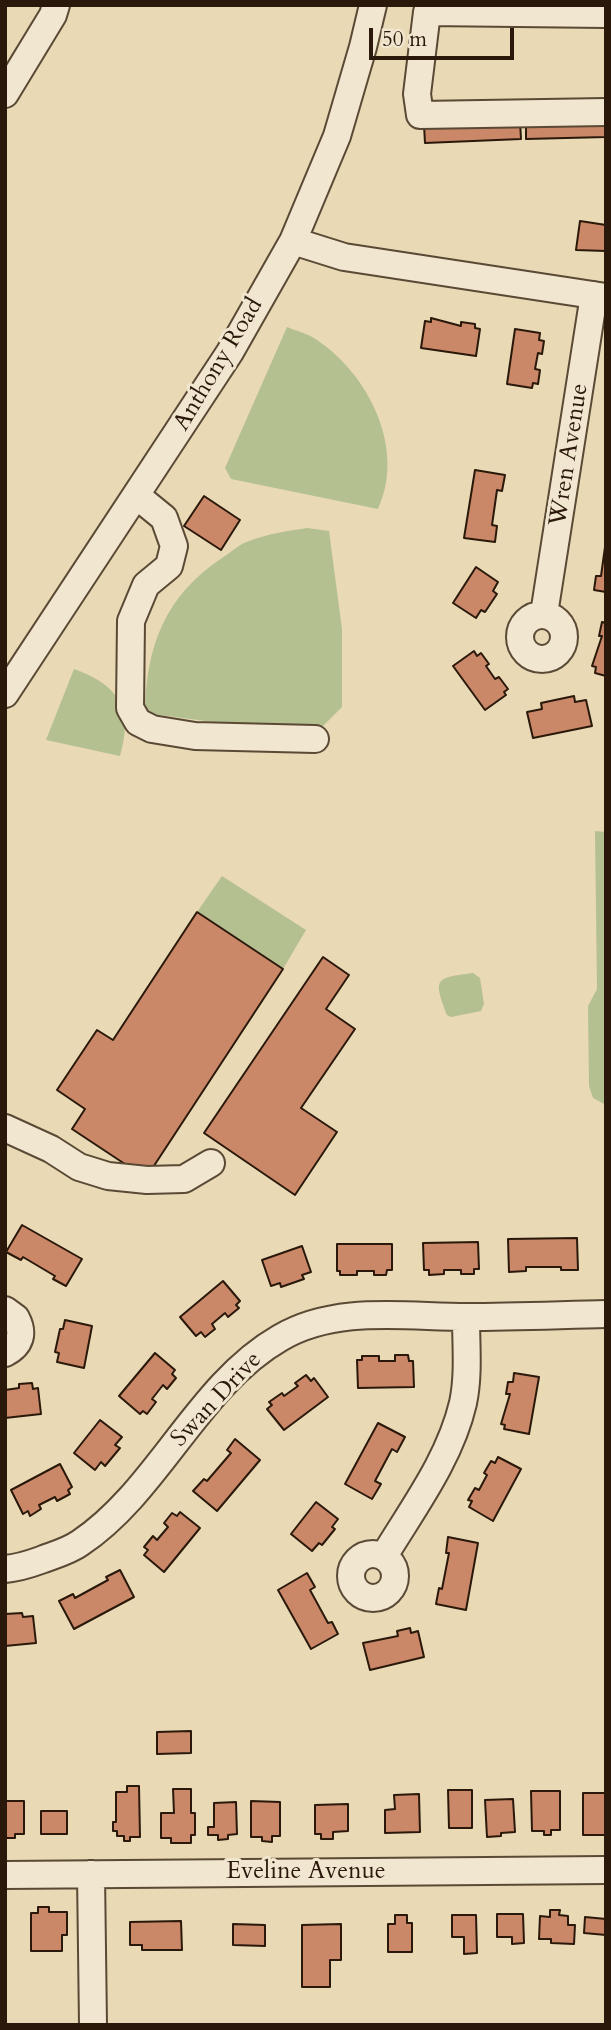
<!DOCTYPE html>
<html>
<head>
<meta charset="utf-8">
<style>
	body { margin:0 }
	#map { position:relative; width:611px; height:2030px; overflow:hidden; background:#e9d9b5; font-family:Cardo,serif }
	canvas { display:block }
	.frame { position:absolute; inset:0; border:7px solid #2a190a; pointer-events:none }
	.scale { position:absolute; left:369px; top:28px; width:145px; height:32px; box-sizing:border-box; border:4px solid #2a190a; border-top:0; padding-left:9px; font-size:21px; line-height:24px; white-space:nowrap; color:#2a190a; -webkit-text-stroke:5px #f1e6cf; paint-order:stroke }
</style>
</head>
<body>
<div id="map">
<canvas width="611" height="2030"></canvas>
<div class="frame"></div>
<div class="scale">50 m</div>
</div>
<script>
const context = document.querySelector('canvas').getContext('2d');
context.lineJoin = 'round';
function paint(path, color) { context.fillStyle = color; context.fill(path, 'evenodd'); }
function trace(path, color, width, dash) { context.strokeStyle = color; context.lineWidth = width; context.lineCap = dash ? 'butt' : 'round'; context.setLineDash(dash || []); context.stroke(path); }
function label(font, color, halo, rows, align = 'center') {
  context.font = font + ' Cardo,serif'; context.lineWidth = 6; context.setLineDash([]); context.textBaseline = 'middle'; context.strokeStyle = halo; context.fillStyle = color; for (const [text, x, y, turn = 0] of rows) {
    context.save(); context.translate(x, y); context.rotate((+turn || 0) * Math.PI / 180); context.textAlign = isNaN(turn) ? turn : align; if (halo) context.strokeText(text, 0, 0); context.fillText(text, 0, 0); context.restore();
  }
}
paint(new Path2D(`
	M287,327c10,4 22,7 30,13 52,35 89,109 61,169l-147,-30 -6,-11z
	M307,528l22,3 13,98v78l-21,21 -78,-2 -98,-13c1,-67 20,-117 77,-155 9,-6 18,-14 27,-17 19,-7 38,-10 58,-13z
	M74,669c44,16 60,39 46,87l-74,-16z
	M595,831l11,1v273l-13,-7 -4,-12 -1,-80 9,-17z
	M222,876l84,54 -23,39 -86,-57z
	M473,973l7,5 4,26 -3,7 -30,6 -4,-2c-14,-37 -12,-37 26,-42z`), '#b4c08f');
const building = new Path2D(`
	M606,120v17l-80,2v-17z
	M520,121l1,18 -96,4 -1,-18z
	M580,221l26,4v26l-30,-1z
	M431,318l30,8v-4l14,2v4l5,1 -4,27 -55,-8 4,-27 6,1z
	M515,329l25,4 -1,7 5,1 -2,13 -4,-1 -3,16 5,1 -2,14 -5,-1 -1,5 -25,-4z
	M475,470l30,5 -3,16 -5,-1 -5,35 5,1 -2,16 -31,-4z
	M204,496l36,24 -19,30 -37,-24z
	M605,547h1v45l-12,-2 2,-14h5z
	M476,567l22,15 -5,9 4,3 -12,18 -4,-2 -5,8 -23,-15z
	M602,622l4,1v53l-11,-3 1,-6 -4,-1 10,-30h-3z
	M474,651l3,5 4,-3 8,11 -3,2 9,13 4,-2 9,12 -4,3 2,3 -21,15 -32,-44z
	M574,696l1,6 11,-2 6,26 -59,12 -6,-26 15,-3 -1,-6z
	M197,912l86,57 -137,209 -74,-49 13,-20 -28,-19 40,-60 16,10z
	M323,957l26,18 -23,34 29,20 -54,79 36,24 -42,63 -91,-62z
	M22,1225l60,34 -16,27 -13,-7 2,-3 -32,-19 -2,3 -15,-8z
	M577,1238l1,32h-17v-3h-35v4l-17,1 -1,-33z
	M478,1242l1,27h-5v5h-13v-4h-17v4l-15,1v-5h-5l-1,-27z
	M337,1244h55v26h-5l-1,5h-12v-4h-17v4h-17v-4h-3z
	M302,1246l9,26 -9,3 2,4 -23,8 -1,-4 -9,3 -9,-26z
	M223,1281l17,20 -4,4 3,3 -11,9 -3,-4 -13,11 3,5 -10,8 -4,-5 -5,4 -16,-19z
	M65,1320l27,6 -8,42 -27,-6 2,-9 -4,-1 5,-23h3z
	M155,1353l20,17 -3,4 4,4 -9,11 -4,-4 -11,14 4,3 -9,12 -4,-3 -3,3 -21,-18z
	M395,1355h13l1,6h4l1,26 -56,1 -1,-28h5v-4h17v5h16z
	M514,1373l25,4 -10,57 -25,-5 1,-4 -4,-1 9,-30h-4l2,-12h5z
	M306,1375l5,6 3,-3 14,19 -44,33 -17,-21 5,-4 -3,-3 13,-9 2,3 14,-10 -3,-3z
	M32,1383l1,6 5,-1 3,26 -36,4v-28l14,-2v-4z
	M100,1420l22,17 -7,8 5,3 -15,18 -4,-4 -6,8 -21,-17z
	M378,1423l27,14 -8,15 -5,-3 -17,32 6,3 -9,15 -27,-15z
	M235,1439l25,21 -43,51 -24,-20 11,-12 3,2 24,-28 -4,-3z
	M498,1457l23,12 -28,52 -24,-14 3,-6 -4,-1 7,-12 4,2 8,-15 -3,-2 7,-12 4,2z
	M60,1464l12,23 -4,3 2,4 -13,7 -2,-4 -16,8 2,4 -11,7 -2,-5 -5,3 -12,-24z
	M316,1502l22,17 -6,8 3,2 -13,16 -3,-2 -7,8 -21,-17z
	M180,1512l20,16 -36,44 -20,-17 4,-5 -4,-3 9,-11 4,4 11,-13 -4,-4 8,-10 5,3z
	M448,1537l30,6 -12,67 -30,-6 3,-16 3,1 7,-36h-3z
	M120,1570l14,27 -60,32 -15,-28 14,-7 2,4 33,-18 -2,-3z
	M307,1573l8,14 -5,3 18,33 4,-1 6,12 -27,15 -33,-59z
	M22,1613l1,4 10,-1 3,27 -31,3v-32z
	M410,1628l1,5 7,-2 6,26 -54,13 -7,-27 35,-7 -1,-5z
	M191,1731v22l-34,1v-22z
	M127,1786h12l1,51h-10v4h-6v-5h-7v-5h-4v-9h3v-30h11z
	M173,1789h18v24h4v22h-4v8h-20v-5h-10v-25h13z
	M448,1790h24v38h-23z
	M531,1791h29v39h-9v5h-7v-4h-12z
	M583,1793h22v42h-22z
	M419,1794l1,38 -35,1v-23l10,-1 -1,-14z
	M513,1799l2,33 -14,1v3l-14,1 -2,-37z
	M5,1801h19v33h-9v4h-8l-2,-3z
	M251,1801l29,1v34h-8v6l-10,-1v-4h-11z
	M236,1802l1,32 -9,1v4l-10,1v-5h-10v-8h6v-24z
	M348,1804v27l-15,1v7h-12v-5h-6v-29z
	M41,1811h26v23h-26z
	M38,1907h11v5h18v23h-5v16h-31v-38h7z
	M550,1910h10l-1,5 9,1v9h7l-1,19 -23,-1v-4h-12l1,-23 10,1z
	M497,1914h26l1,29 -12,1v-7h-15z
	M395,1915h12v8h5v29h-24v-28h7z
	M452,1915h24l1,38 -13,1v-17h-12z
	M585,1917l21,2v16l-22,-2z
	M181,1921l1,29h-40v-5h-12v-23z
	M233,1924l32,1v21l-32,-1z
	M341,1924v36h-11v27h-28v-62z`);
paint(building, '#ca8869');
trace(building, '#2a190a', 2);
const minor = new Path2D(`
	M606,14l-179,-2 -10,82 3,21 186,-3
	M5,94l48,-79 3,-10
	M293,241l51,16 262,40
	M137,496l27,22 10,28 -5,20 -23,19 -15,36 -1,87 8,14 14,7 43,7 120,3
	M544,614l50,-319
	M520 637a22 22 0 1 1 44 0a22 22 0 1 1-44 0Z
	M5,694l225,-342 63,-111 44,-105 26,-89 10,-42
	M5,1128l46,21 28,18 29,9 39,4 37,-1 27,-16
	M5,1310l11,8c8,15 5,27 -11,35
	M351 1576a22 22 0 1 1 44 0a22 22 0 1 1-44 0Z
	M384,1556c29,-48 66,-97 79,-153 6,-28 3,-58 3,-86
	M5,1569c12,-1 25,-5 36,-9 13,-5 28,-9 39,-17 78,-52 118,-158 200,-205 56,-33 125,-21 187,-21 46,0 93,-2 139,-3
	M91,1874l2,151
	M5,1875l601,-5`);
trace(minor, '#5a4935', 30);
trace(minor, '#f1e6cf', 26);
label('24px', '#2a190a', '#f1e6cf', [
	["Anthony Road",219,365,-59],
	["Wren Avenue",570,455,-81],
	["Swan Drive",217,1400,-47],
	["Eveline Avenue",306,1872]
]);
</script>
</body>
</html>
